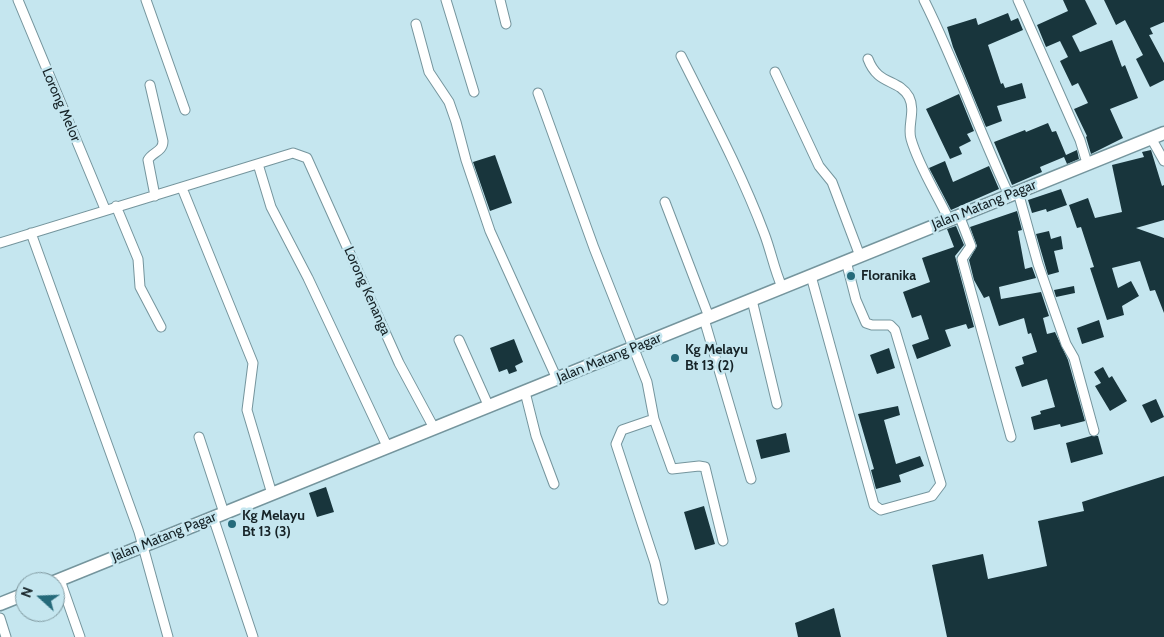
<!DOCTYPE html>
<html>
<head>
<meta charset="utf-8">
<style>
	body { margin:0 }
	#map { position:relative; width:1164px; height:637px; overflow:hidden; background:#c5e6ef; font-family:Cabin,sans-serif }
	canvas { display:block }
	.north { position:absolute; left:15px; top:572px; width:50px; height:50px; box-sizing:border-box; background:#c5e6ef; border:1px solid #7f989f; border-radius:50%; rotate:290deg; font-size:14px; font-weight:700; line-height:20px; text-align:center; color:#162327 }
	.north::after { content:''; display:block; margin:auto; width:18px; height:22px; background:#256a7a; clip-path:polygon(50% 0,100% 100%,50% 72%,0 100%) }
</style>
</head>
<body>
<div id="map">
<canvas width="1164" height="637"></canvas>
<div class="north">N</div>
</div>
<script>
const context = document.querySelector('canvas').getContext('2d');
context.lineJoin = 'round';
function paint(path, color) { context.fillStyle = color; context.fill(path, 'evenodd'); }
function trace(path, color, width, dash) { context.strokeStyle = color; context.lineWidth = width; context.lineCap = dash ? 'butt' : 'round'; context.setLineDash(dash || []); context.stroke(path); }
function label(font, color, halo, rows, align = 'center') {
  context.font = font + ' Cabin,sans-serif'; context.lineWidth = 5; context.setLineDash([]); context.textBaseline = 'middle'; context.strokeStyle = halo; context.fillStyle = color; for (const [text, x, y, turn = 0] of rows) {
    context.save(); context.translate(x, y); context.rotate((+turn || 0) * Math.PI / 180); context.textAlign = isNaN(turn) ? turn : align; if (halo) context.strokeText(text, 0, 0); context.fillText(text, 0, 0); context.restore();
  }
}
paint(new Path2D(`
	M1063,0h22l12,24 -25,12 8,16 32,-12 10,27 3,-2 13,33 -28,11 13,29 -32,16 -5,-17 1,-1 -13,-27 14,-6 -10,-20 -6,3 -12,-25 8,-4 -8,-16 -14,6 -9,-22 31,-14z
	M1104,0h60v22l-14,6 3,6 -4,1 15,28v17l-14,7 -14,-28 7,-4 -18,-35 -9,5z
	M1008,13l3,8 7,-3 5,12 -35,15 13,39 2,-1 2,5 17,-5 4,15 -29,8 5,15 -16,6 -33,-80 -6,-20 29,-9 2,7z
	M959,94l15,37 -7,3 4,7 -12,6 3,7 -12,5 -24,-50z
	M1048,123l4,9 4,-1 10,24 11,-5 2,9 -12,5 -3,-7 -24,10 2,5 -30,13 -18,-43 31,-12 1,2z
	M1151,150l11,36 2,-1v35l-28,8 28,10v75l-9,-23 -5,1 -10,-30 -28,7 6,20 13,-7 8,15 -17,10 2,9 -17,5 -17,-52 4,-1 -13,-40 -4,1 -8,-23 19,-7 7,20 27,-6 -10,-47 32,-8 -2,-5z
	M495,155l17,48 -22,8 -17,-49z
	M945,161l8,21 36,-16 10,23 -48,21 -22,-42z
	M1061,189l6,16 -20,7 -1,-3 -14,4 -4,-13z
	M1017,211l5,19 -4,1 7,38 7,-2 4,11 -37,9 2,12 40,-7 8,24 -6,2 4,16 8,-2 13,28 17,61 -24,6 -1,-3 -26,6 -3,-13 10,-3 -1,-3 15,-4 -8,-28 -25,8 -7,-20 9,-3 -2,-7 15,-5 -6,-19 -3,1 -4,-16 -25,8 -10,-30 -5,2 -10,-18 -5,-20 8,-14 -7,-19z
	M956,226l8,19 -9,11 19,71 -6,2 -2,-5 -21,6 6,16 -34,13 -5,-14 17,-6 -8,-24 -9,3 -9,-26 27,-10 -8,-24 32,-11 -7,-18z
	M1049,231l2,8 10,-3 2,13 -9,2 5,21 -11,3 -12,-41z
	M1074,286l1,7 -19,4 -2,-7z
	M1099,320l5,17 -22,7 -5,-16z
	M514,339l9,23 -8,4 2,5 -8,3 -2,-5 -8,3 -9,-24z
	M889,348l6,20 -18,6 -7,-19z
	M1103,367l6,11 3,-2 15,25 -17,10 -15,-25 6,-3 -7,-11z
	M1156,399l8,18 -13,6 -9,-18z
	M898,406l2,9 -16,5 12,44 24,-8 4,10 -25,9 2,7 -25,7 -5,-19 3,-1 -16,-55z
	M786,433l4,19 -29,7 -5,-19z
	M1091,436h7l5,18 -32,9 -5,-20z
	M1164,476v161h-217l-15,-72 51,-11 5,25 59,-13 -9,-45 46,-10 -2,-9z
	M326,487l8,25 -17,5 -8,-24z
	M704,506l11,38 -20,6 -11,-38z
	M834,608l7,29h-43l-3,-14z`), '#18353c');
const street = new Path2D(`
	M18,0l87,209
	M146,0l39,110
	M446,0l28,92
	M500,0l6,24
	M924,0c32,64 55,131 85,195
	M1018,0l62,140 7,23
	M416,24l13,48 20,30 7,20 10,38 24,71 67,148
	M681,56c29,58 60,116 83,177 7,18 10,36 18,54
	M868,59c10,27 30,19 41,38 7,14 -2,29 2,42 8,28 26,55 38,81
	M775,72l44,94 13,16 28,74
	M150,85l13,56c0,11 -11,11 -15,19l7,36
	M538,93l56,155 53,134 7,37 18,50 27,-3 6,1 18,74
	M1151,138l13,23
	M258,164l13,43 37,71 79,168
	M182,188l71,175 -6,47 25,84
	M1018,192l20,72 28,80 8,14 20,73
	M665,202l44,115
	M116,206l22,53 2,28 21,40
	M959,215l12,31 -9,13 49,178
	M31,233l108,299 29,105
	M0,243l293,-90 14,5 92,205 35,65
	M811,276l63,229 7,5 51,-14 9,-12 -46,-154 -5,-5h-18l-6,-2 -10,-23 -10,-39
	M752,300l25,104
	M704,319l47,160
	M459,340l30,67
	M525,392l11,44 18,48
	M654,419l-32,11 -6,14 39,119 8,37
	M199,437l25,76
	M213,517l40,120
	M60,580l20,57
	M0,618l6,19`);
const secondary = new Path2D(`
	M54,582l1110,-449
	M0,604l25,-10`);
trace(street, '#75959d', 11);
trace(secondary, '#75959d', 15);
trace(street, '#fff', 9);
trace(secondary, '#fff', 12);
for (const [x, y, r, color] of [
	[851,276,5,"#256a7a"],
	[675,358,5,"#256a7a"],
	[232,524,5,"#256a7a"]
]) { const dot = new Path2D(); dot.arc(x, y, r, 0, 2 * Math.PI); context.fillStyle = color; context.fill(dot); trace(dot, '#c5e6ef', 2); }
label('14px', '#162327', '#c5e6ef', [
	["Lorong Melor",61,105,67],
	["Jalan Matang Pagar",984,205,-22],
	["Lorong Kenanga",367,291,66],
	["Jalan Matang Pagar",609,358,-22],
	["Jalan Matang Pagar",164,537,-22]
]);
label('bold 14px', '#162327', '#c5e6ef', [
	["Floranika",861,276],
	["Kg Melayu",685,350],
	["Bt 13 (2)",685,366],
	["Kg Melayu",242,516],
	["Bt 13 (3)",242,532]
], 'left');
</script>
</body>
</html>
